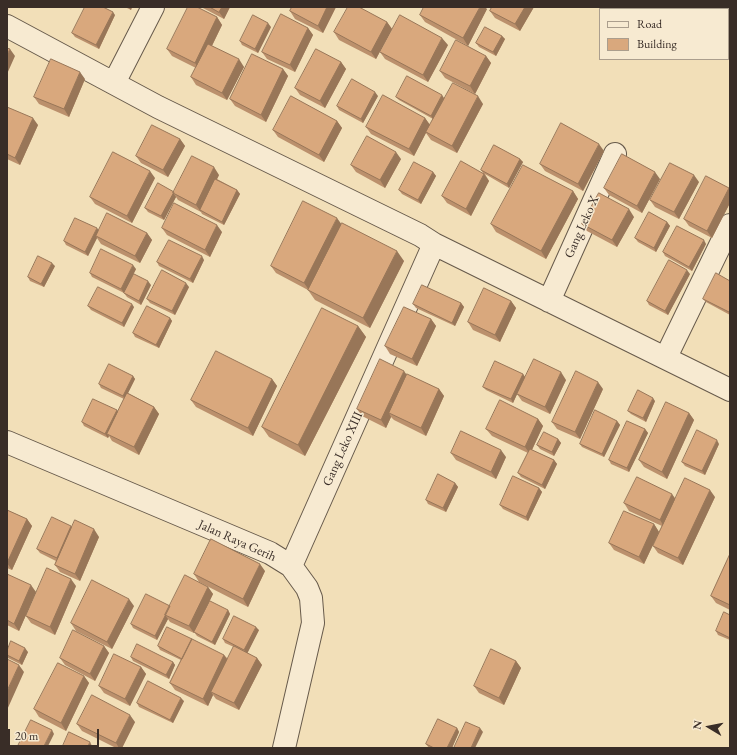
<!DOCTYPE html>
<html>
<head>
<meta charset="utf-8">
<style>
	body { margin:0 }
	#map { position:relative; width:737px; height:755px; overflow:hidden; background:#f2dfb8; font-family:"EB Garamond",serif }
	canvas { display:block }
	.frame { position:absolute; inset:0; border:8px solid #392d27; pointer-events:none }
	.legend { position:absolute; left:599px; top:8px; width:130px; height:52px; box-sizing:border-box; background:#f7ead1; border:1px solid #ab9e8d; margin:0; padding:5px 7px; list-style:none; font-size:12px; color:#392d27 }
	.legend li { display:flex; align-items:center; gap:8px; height:20px }
	.legend b { width:20px; border:1px solid #ab9e8d }
	.north { position:absolute; left:689px; top:707px; width:40px; height:40px; -webkit-text-stroke:3px #f7ead1; paint-order:stroke; rotate:280deg; font-size:11px; font-weight:700; line-height:16px; text-align:center; color:#392d27 }
	.north::after { content:''; display:block; margin:auto; width:14px; height:18px; background:#392d27; clip-path:polygon(50% 0,100% 100%,50% 72%,0 100%) }
	.scale { position:absolute; left:8px; top:729px; width:91px; height:18px; box-sizing:border-box; border:2px solid #392d27; border-top:0; padding-left:5px; font-size:12px; line-height:14px; white-space:nowrap; color:#392d27; -webkit-text-stroke:3px #f7ead1; paint-order:stroke }
</style>
</head>
<body>
<div id="map">
<canvas width="737" height="755"></canvas>
<div class="frame"></div>
<ul class="legend">
<li><b style="height:5px;background:#f7ead1"></b>Road</li>
<li><b style="height:11px;background:#d9a87d"></b>Building</li>
</ul>
<div class="north">N</div>
<div class="scale">20 m</div>
</div>
<script>
const context = document.querySelector('canvas').getContext('2d');
context.lineJoin = 'round';
function trace(path, color, width, dash) { context.strokeStyle = color; context.lineWidth = width; context.lineCap = dash ? 'butt' : 'round'; context.setLineDash(dash || []); context.stroke(path); }
function paint(path, color) { context.fillStyle = color; context.fill(path, 'evenodd'); }
function label(font, color, halo, rows, align = 'center') {
  context.font = font + ' "EB Garamond",serif'; context.lineWidth = 3; context.setLineDash([]); context.textBaseline = 'middle'; context.strokeStyle = halo; context.fillStyle = color; for (const [text, x, y, turn = 0] of rows) {
    context.save(); context.translate(x, y); context.rotate((+turn || 0) * Math.PI / 180); context.textAlign = isNaN(turn) ? turn : align; if (halo) context.strokeText(text, 0, 0); context.fillText(text, 0, 0); context.restore();
  }
}
const minor = new Path2D(`
	M7,26l151,81 262,128 14,9 296,146
	M114,83l39,-76
	M549,301l66,-147
	M666,357l64,-132
	M7,442l263,111 21,13 16,22 4,10 2,25 -29,125
	M291,566l143,-322`);
trace(minor, '#675a4b', 24);
trace(minor, '#f7ead1', 22);
paint(new Path2D(`
	M125,7h7l-1,3z
	M201,7h29l-6,12z
	M292,7h44l-13,26 -28,-14 -5,-8z
	M492,7h42l-14,24 -25,-13 -5,-7z
	M487,9l-19,37 -43,-24 -5,-7z
	M115,15l-16,34 -24,-12 -3,-4z
	M217,17l5,8 -10,21 32,21 -17,33 -31,-15 -5,-8 5,-9 -24,-12 -5,-7z
	M387,22l5,7 -16,30 -37,-19 -5,-8z
	M271,27l-13,26 -16,-8 -2,-4z
	M308,28l5,7 -18,37 -28,-13 -5,-7z
	M502,36l3,3 -9,17 -17,-9 -3,-4z
	M448,45l-20,37 -43,-23 -5,-7z
	M486,56l5,7 -16,31 -30,-16 -5,-7z
	M341,62l5,7 -21,39 -25,-13 -5,-7z
	M283,69l5,7 -22,46 -31,-16 -5,-7z
	M85,79l-16,38 -30,-13 -5,-7z
	M378,96l-15,27 -24,-13 -2,-4z
	M396,97l48,1 39,6 -26,49 -26,-13 -5,-7 -12,23 -43,-22 -5,-7 59,-9 5,7 3,-6 -34,-19z
	M7,107l31,18 -18,40 -13,-6z
	M337,121l5,7 -18,34 -46,-25 -5,-7z
	M180,139l5,7 -17,31 -27,-14 -5,-7z
	M604,151l-21,40 -38,-20 -5,-7z
	M401,159l-16,29 -29,-16 -5,-7z
	M520,159l3,3 -14,26 -24,-14 4,7 -18,35 -24,-13 -5,-7 41,-23 -2,-3z
	M433,172l3,4 -15,28 -19,-10 -3,-4z
	M219,175l-2,4 20,11 3,4 -16,31 -22,-11 -1,-2 -23,-12 -2,-3 -12,23 -16,-8 -3,-4 29,-16z
	M155,178l-23,45 -37,-19 -5,-7z
	M660,179l-18,34 -33,-18 -5,-7z
	M699,182l-20,37 -24,-12 -5,-7z
	M729,188l1,2v13l-18,35 -23,-12 -5,-7z
	M573,191l5,8 -32,60 -50,-27 -5,-8z
	M634,217l-17,30 -30,-16 -5,-7z
	M667,222l3,4 -14,26 -18,-10 -3,-4z
	M341,224l63,37 -34,67 -55,-28 -7,-10 -32,-17 -5,-7z
	M162,228l60,4 -12,25 -43,-22z
	M98,231l49,2 5,7 -12,23 -39,-19 -4,-6 -9,18 -22,-11 -2,-4z
	M706,244l-14,27 -27,-15 -2,-4z
	M204,260l-11,23 -34,-17 -2,-4z
	M55,266l-11,21 -14,-6 -2,-4z
	M136,269l-12,24 -32,-16 -2,-4z
	M690,274l-22,41 -19,-10 -2,-4z
	M730,281v34l-24,-13 -3,-3z
	M151,285l-10,20 -14,-8 -3,-4z
	M189,287l-14,28 -25,-12 -3,-4z
	M511,301l5,7 -16,34 -27,-12 -5,-8z
	M461,303l3,4 -9,19 -39,-18 -3,-4z
	M88,306l46,1 -10,20 -33,-17z
	M170,318l2,3 -13,27 -24,-11 -2,-4z
	M431,319l5,7 -19,40 -27,-12 -5,-8z
	M358,326l8,11 -61,119 -36,-19 -7,-10z
	M523,374l2,3 41,3 -16,34 -28,-13 -5,-7 -4,9 -27,-13 -3,-3z
	M407,375l32,14 5,7 -18,40 -32,-16 -3,-3 -5,11 -24,-12 -5,-7z
	M133,376l2,3 -7,14 26,14 5,7 -20,41 -27,-14 -3,-5 -1,2 -24,-12 -2,-4 35,-12 1,2 6,-13 -23,-11 -2,-4z
	M272,379l5,7 -24,50 -57,-29 -5,-7z
	M603,389l-23,50 -23,-10 -5,-7z
	M655,401l-9,21 -15,-8 -3,-3z
	M689,413l5,7 -27,59 -23,-12 -5,-7z
	M538,419l5,7 -11,24 22,10 3,4 -12,25 -24,-12 -3,-4 10,-20 -36,-17 -6,-7z
	M617,421l3,4 -16,32 -22,-10 -2,-3z
	M645,429l3,4 -19,39 -18,-8 -2,-4z
	M558,439l3,4 -7,13 -14,-7 -3,-4z
	M719,444l-14,31 -20,-9 -3,-4z
	M451,453l55,4 -10,22 -40,-19z
	M455,483l3,4 -12,25 -18,-8 -2,-4z
	M539,488l3,4 -14,29 -25,-12 -3,-4z
	M715,497l-32,68 -25,-12 -5,-7 9,-20 -33,-15 -5,-8z
	M7,510l20,9 5,7 -20,44 -5,-2z
	M654,524l5,8 -15,32 -30,-14 -5,-7z
	M72,527l27,10 -19,44 -20,-9 -5,-7 1,-4 -16,-8 -3,-4z
	M730,554v56l-14,-7 -5,-7z
	M265,571l-17,36 -49,-25 -5,-8z
	M7,574l29,18 -17,39 -12,-6z
	M76,586l-21,49 -24,-12 -5,-7z
	M208,587l5,7 -19,39 -24,-11 -2,-3 -11,21 -24,-12 -2,-4z
	M134,606l-22,43 -36,-18 -5,-8z
	M228,610l2,4 -15,31 -18,-9 -3,-4z
	M730,615v25l-12,-5 -2,-4z
	M259,630l-12,23 10,5 5,7 -23,45 -23,-11 -3,-4 -5,11 -33,-16 -5,-7 11,-23 -21,-10 -2,-4 66,9 4,4 6,-12 -9,-4 -2,-4z
	M104,646l5,7 -14,28 -30,-16 -5,-7z
	M7,651l21,1 -6,13 -14,-7 -1,-1z
	M131,657l42,5 2,3 -6,14 -36,-18z
	M516,661l5,7 -17,37 -25,-12 -5,-7z
	M141,667l5,7 -16,32 -26,-13 -5,-7z
	M84,676l5,7 -23,48 -27,-14 -5,-8z
	M184,701l-11,22 -34,-16 -2,-4z
	M135,722l-13,26h-6l-34,-17 -5,-7z
	M457,728l2,4 -7,16h-23l-3,-4z`), '#bb906c');
paint(new Path2D(`
	M128,7h4l-1,3z
	M222,7h8l-6,12 -5,-7z
	M327,7h9l-13,26 -5,-7z
	M480,7h5l2,2 -19,37 -5,-8z
	M525,7h9l-14,24 -5,-7z
	M113,12l2,3 -16,34 -3,-4z
	M217,17l5,8 -22,45 -5,-7z
	M387,22l5,7 -16,30 -5,-7z
	M268,23l3,4 -13,26 -3,-4z
	M308,28l5,7 -18,37 -5,-7z
	M502,36l3,3 -9,17 -3,-4z
	M442,38l6,7 -20,37 -5,-7z
	M10,49l5,7 -8,18v-19z
	M486,56l5,7 -16,31 -5,-8z
	M239,59l5,8 -17,33 -5,-7z
	M341,62l5,7 -21,39 -5,-7z
	M283,69l5,7 -22,46 -5,-7z
	M80,72l5,7 -16,38 -5,-8z
	M375,92l3,4 -15,27 -2,-4z
	M442,95l2,3 -11,21 -2,-3z
	M478,96l5,8 -26,49 -5,-7z
	M33,118l5,7 -18,40 -5,-7z
	M425,118l5,7 -16,31 -5,-7z
	M337,121l5,7 -18,34 -5,-7z
	M180,139l5,7 -17,31 -5,-7z
	M599,144l5,7 -21,40 -5,-7z
	M396,152l5,7 -16,29 -5,-8z
	M520,159l3,3 -14,26 -2,-4z
	M214,167l5,8 -18,36 -1,-1 1,2 -5,-7z
	M150,171l5,7 -23,45 -5,-7z
	M433,172l3,4 -15,28 -3,-4z
	M655,172l5,7 -18,34 -5,-7z
	M484,174l5,7 -18,35 -5,-7z
	M694,175l5,7 -20,37 -5,-7z
	M729,188l1,2v13l-18,35 -5,-7z
	M237,190l3,4 -16,31 -2,-3z
	M573,191l5,8 -32,60 -5,-8z
	M173,193l3,4 -12,23 -3,-4z
	M629,209l5,8 -17,30 -5,-7z
	M337,218l5,7 -33,65 -5,-7z
	M667,222l3,4 -14,26 -2,-4z
	M217,225l5,7 -12,25 -5,-7z
	M97,228l3,4 -4,4 1,2 -9,18 -3,-4z
	M147,233l5,7 -12,23 -5,-7z
	M704,240l2,4 -14,27 -3,-4z
	M397,251l7,10 -34,67 -7,-10z
	M202,256l2,4 -11,23 -3,-4z
	M52,263l3,3 -11,21 -3,-3z
	M133,265l3,4 -12,24 -3,-4z
	M687,270l3,4 -22,41 -3,-4z
	M148,281l3,4 -10,20 -2,-4z
	M186,283l3,4 -14,28 -3,-4z
	M511,301l5,7 -16,34 -5,-7z
	M461,303l3,4 -9,19 -3,-3z
	M132,304l2,3 -10,20 -2,-4z
	M170,318l2,3 -13,27 -3,-3z
	M431,319l5,7 -19,40 -5,-7z
	M358,326l8,11 -61,119 -7,-11z
	M404,371l5,7 -20,35 2,4 -5,11 -5,-8z
	M561,372l5,8 -16,34 -5,-7z
	M523,374l2,3 -12,26 -2,-4z
	M133,376l2,3 -10,20 -2,-3z
	M272,379l5,7 -24,50 -5,-8z
	M598,382l5,7 -23,50 -5,-7z
	M439,389l5,7 -18,40 -5,-8z
	M653,398l2,3 -9,21 -3,-4z
	M154,407l5,7 -20,41 -5,-8z
	M117,410l3,4 -13,20 2,2 -1,2 -3,-4z
	M689,413l5,7 -27,59 -5,-7z
	M538,419l5,7 -13,28 -5,-7z
	M617,421l3,4 -16,32 -2,-3z
	M645,429l3,4 -19,39 -2,-4z
	M558,439l3,4 -7,13 -2,-4z
	M717,440l2,4 -14,31 -3,-4z
	M501,450l5,7 -10,22 -5,-7z
	M554,460l3,4 -12,25 -3,-4z
	M455,483l3,4 -12,25 -3,-4z
	M539,488l3,4 -14,29 -2,-4z
	M710,490l5,7 -32,68 -5,-7z
	M672,494l5,7 -12,27 -5,-8z
	M27,519l5,7 -20,44 -5,-7z
	M654,524l5,8 -15,32 -5,-7z
	M71,526l3,4 -15,32 -2,-4z
	M94,529l5,8 -19,44 -5,-7z
	M260,564l5,7 -17,36 -5,-8z
	M71,579l5,7 -21,49 -5,-8z
	M31,585l5,7 -17,39 -5,-7z
	M208,587l5,7 -19,39 -5,-7z
	M129,599l5,7 -22,43 -5,-7z
	M228,610l2,4 -15,31 -3,-3z
	M165,615l3,4 -11,21 -2,-4z
	M256,627l3,3 -12,24 -3,-4z
	M104,646l5,7 -14,28 -5,-7z
	M25,648l3,4 -6,13 -3,-4z
	M224,655l5,7 -18,30 2,3 -5,11 -5,-7z
	M257,658l5,7 -23,45 -5,-7z
	M516,661l5,7 -17,37 -5,-7z
	M173,662l2,3 -6,14 -3,-4z
	M19,665l5,7 -17,38v-19z
	M141,667l5,7 -16,32 -5,-7z
	M84,676l5,7 -23,48 -5,-8z
	M181,698l3,3 -11,22 -3,-3z
	M130,715l5,7 -13,26h-3l-3,-5z
	M457,728l2,4 -7,16h-5z
	M480,728l3,4 -8,16h-4z
	M52,730l2,4 -7,14h-4z
	M90,742l2,4 -1,2h-4z`), '#987658');
const building = new Path2D(`
	M85,7h18l10,5 -17,33 -24,-12z
	M188,7h9l20,10 -22,46 -28,-14z
	M210,7h12l-3,5z
	M292,7h35l-9,19 -28,-15z
	M348,7h11l28,15 -16,30 -37,-20z
	M424,7h56l-17,31 -43,-23z
	M492,7h33l-10,17 -25,-13z
	M281,14l27,14 -18,37 -28,-13z
	M253,15l15,8 -13,26 -15,-8z
	M400,15l42,23 -19,37 -43,-23z
	M485,27l17,9 -9,16 -17,-9z
	M456,40l30,16 -16,30 -30,-15z
	M208,44l31,15 -17,34 -31,-16z
	M7,48l3,1 -3,6z
	M316,49l25,13 -21,39 -25,-13z
	M252,54l31,15 -22,46 -31,-16z
	M51,59l29,13 -16,37 -30,-12z
	M407,76l35,19 -11,21 -35,-19z
	M352,79l23,13 -14,27 -24,-13z
	M453,83l25,13 -26,50 -26,-14z
	M383,95l42,23 -16,31 -43,-22z
	M291,96l46,25 -18,34 -46,-25z
	M7,107l26,11 -18,40 -8,-4z
	M561,123l38,21 -21,40 -38,-20z
	M152,125l28,14 -17,31 -27,-14z
	M367,136l29,16 -16,28 -29,-15z
	M494,145l26,14 -13,25 -26,-14z
	M113,152l37,19 -23,45 -37,-19z
	M622,154l33,18 -18,34 -33,-18z
	M192,156l22,11 -18,38 -23,-12z
	M461,161l23,13 -18,35 -24,-13z
	M414,162l19,10 -15,28 -19,-10z
	M670,163l24,12 -20,37 -24,-12z
	M523,165l50,26 -32,60 -50,-27z
	M706,176l23,12 -22,43 -23,-12z
	M215,179l22,11 -15,32 -22,-12z
	M158,183l16,9 -13,24 -16,-8z
	M599,193l30,16 -17,31 -30,-16z
	M303,201l34,17 -33,65 -33,-17z
	M174,203l43,22 -12,25 -43,-22z
	M649,212l18,10 -13,26 -19,-10z
	M107,213l40,20 -12,23 -39,-20z
	M75,218l22,10 -12,24 -21,-11z
	M342,223l55,28 -34,67 -55,-28z
	M677,226l27,14 -15,27 -26,-15z
	M169,240l33,16 -12,23 -33,-17z
	M101,249l32,16 -12,24 -31,-16z
	M38,256l14,7 -11,21 -13,-7z
	M669,260l18,10 -22,41 -18,-10z
	M162,270l24,13 -14,28 -25,-12z
	M716,273l14,8v30l-1,1 -26,-13z
	M134,274l14,7 -9,20 -15,-8z
	M422,285l39,18 -9,20 -39,-19z
	M98,287l34,17 -10,19 -34,-17z
	M484,288l27,13 -16,34 -27,-13z
	M147,306l23,12 -14,27 -23,-12z
	M404,307l27,12 -19,40 -27,-13z
	M322,308l36,18 -60,119 -36,-18z
	M216,351l56,28 -24,49 -57,-28z
	M380,359l24,12 -23,49 -24,-11z
	M534,359l27,13 -16,35 -28,-13z
	M495,361l28,13 -12,25 -28,-12z
	M109,364l24,12 -10,20 -24,-12z
	M576,371l22,11 -23,50 -23,-10z
	M407,374l32,15 -18,39 -32,-15z
	M638,390l15,8 -10,20 -15,-7z
	M127,393l27,14 -20,40 -27,-13z
	M93,399l24,11 -12,24 -23,-12z
	M500,400l38,19 -13,28 -39,-18z
	M666,402l23,11 -27,59 -23,-12z
	M595,410l22,11 -15,33 -22,-10z
	M627,421l18,8 -18,39 -18,-8z
	M697,430l20,10 -15,31 -20,-9z
	M461,431l40,19 -10,22 -40,-19z
	M544,432l14,7 -6,13 -15,-7z
	M530,449l24,11 -12,25 -24,-12z
	M438,474l17,9 -12,25 -17,-8z
	M513,476l26,12 -13,29 -26,-12z
	M637,477l35,17 -12,26 -36,-17z
	M685,478l25,12 -32,68 -25,-12z
	M7,510l20,9 -20,44z
	M624,511l30,13 -15,33 -30,-14z
	M52,517l19,9 -14,32 -20,-9z
	M75,520l19,9 -19,45 -20,-9z
	M211,539l49,25 -17,35 -49,-25z
	M730,554v51l-19,-9z
	M47,568l24,11 -21,48 -24,-11z
	M7,574l24,11 -17,39 -7,-4z
	M185,575l23,12 -19,39 -24,-11z
	M92,580l37,19 -22,43 -36,-19z
	M146,594l24,12 -15,30 -24,-12z
	M210,601l18,9 -16,32 -18,-10z
	M724,612l6,3v23l-14,-7z
	M234,616l22,11 -12,23 -21,-11z
	M167,627l25,12 -10,20 -24,-13z
	M73,630l31,16 -14,28 -30,-16z
	M192,639l32,16 -21,44 -33,-16z
	M11,641l14,7 -6,13 -12,-6v-4z
	M137,644l36,18 -7,13 -35,-18z
	M234,646l23,12 -23,45 -23,-11z
	M491,649l25,12 -17,37 -25,-12z
	M114,654l27,13 -16,32 -26,-13z
	M7,659l12,6 -12,26z
	M58,663l26,13 -23,47 -27,-14z
	M148,681l33,17 -11,22 -33,-17z
	M92,695l38,20 -14,28 -39,-19z
	M438,719l19,9 -10,20h-13l-8,-4z
	M31,720l21,10 -9,18h-21l-4,-2z
	M466,722l14,6 -9,20h-17z
	M69,732l21,10 -3,6h-25z`);
paint(building, '#d9a87d');
trace(building, '#987658', 1);
label('13px', '#392d27', '#f7ead1', [
	["Gang Leko X",582,227,-66],
	["Gang Leko XIII",343,449,-66],
	["Jalan Raya Gerih",237,541,24]
]);
</script>
</body>
</html>
